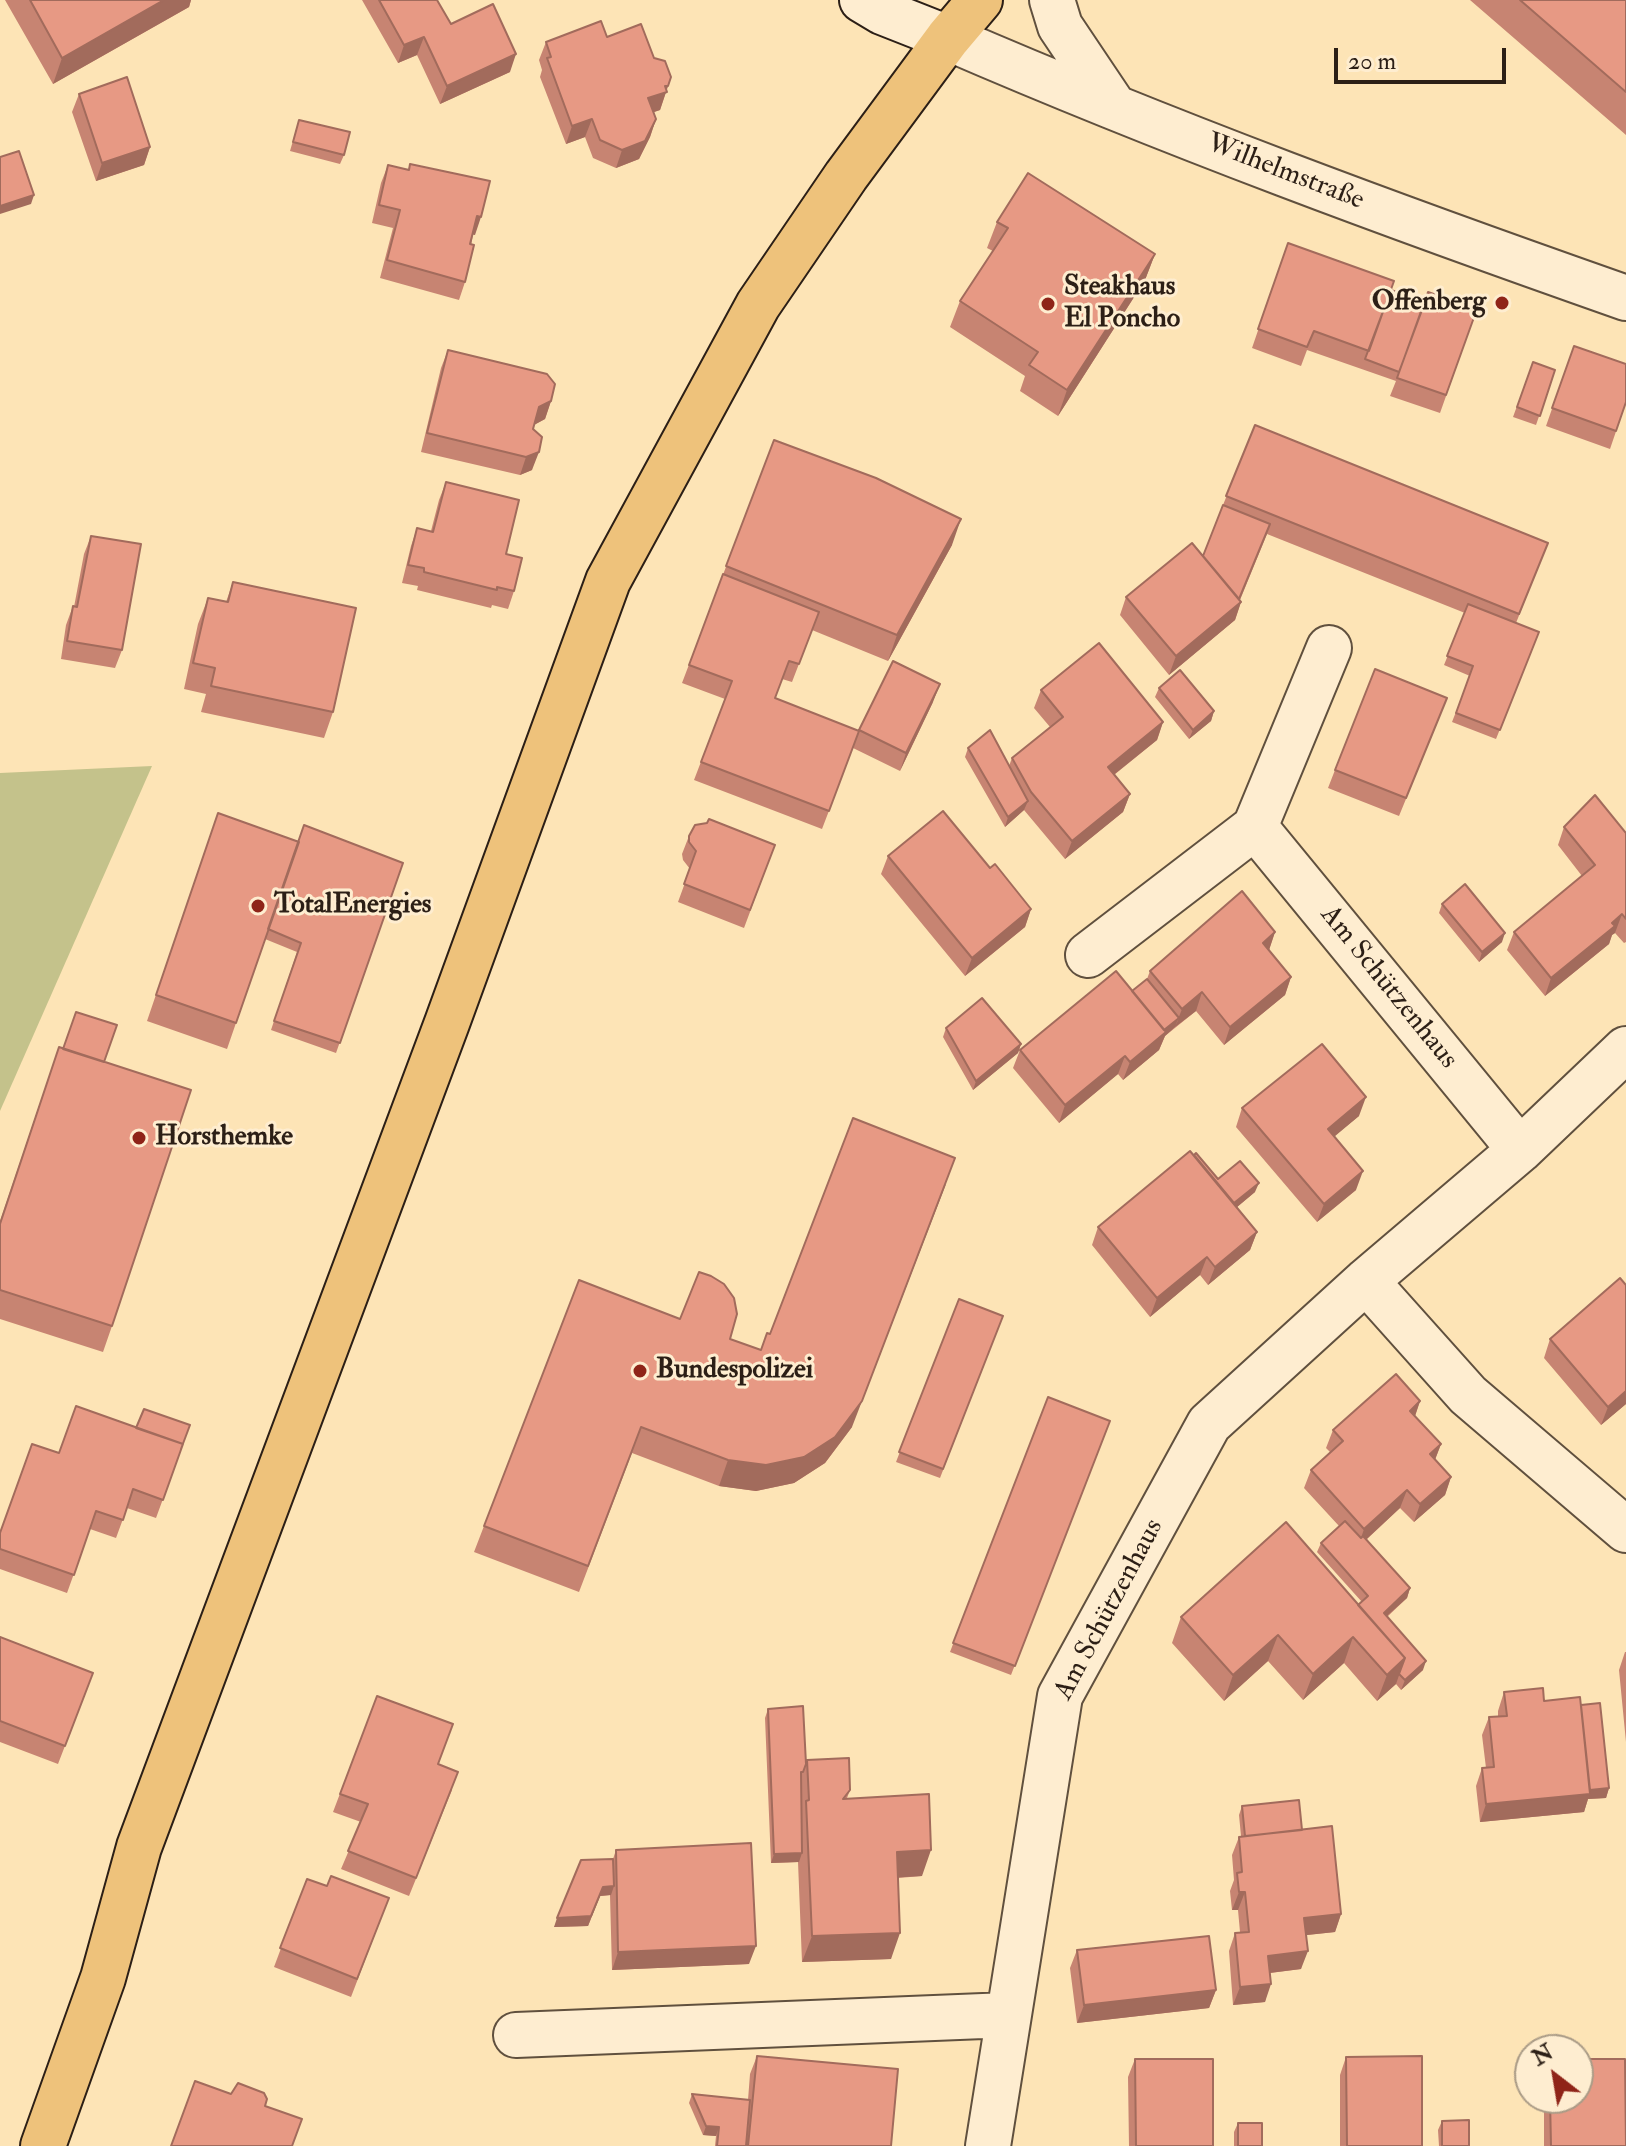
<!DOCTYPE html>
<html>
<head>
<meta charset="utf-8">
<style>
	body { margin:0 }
	#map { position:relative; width:1626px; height:2146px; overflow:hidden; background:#fde4b6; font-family:"IM FELL Double Pica",serif }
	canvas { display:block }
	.north { position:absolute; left:1514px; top:2034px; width:80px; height:80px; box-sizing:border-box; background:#feedd0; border:2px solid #aa9b86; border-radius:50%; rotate:329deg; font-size:22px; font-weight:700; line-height:32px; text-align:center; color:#2c1f16 }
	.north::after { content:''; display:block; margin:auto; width:28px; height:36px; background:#8f2418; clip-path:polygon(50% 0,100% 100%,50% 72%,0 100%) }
	.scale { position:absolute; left:1334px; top:48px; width:172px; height:36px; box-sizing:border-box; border:4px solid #2c1f16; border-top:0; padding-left:10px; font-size:24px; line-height:28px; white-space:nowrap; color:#2c1f16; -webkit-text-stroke:6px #feedd0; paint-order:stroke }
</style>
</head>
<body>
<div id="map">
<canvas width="1626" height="2146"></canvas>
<div class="north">N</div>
<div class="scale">20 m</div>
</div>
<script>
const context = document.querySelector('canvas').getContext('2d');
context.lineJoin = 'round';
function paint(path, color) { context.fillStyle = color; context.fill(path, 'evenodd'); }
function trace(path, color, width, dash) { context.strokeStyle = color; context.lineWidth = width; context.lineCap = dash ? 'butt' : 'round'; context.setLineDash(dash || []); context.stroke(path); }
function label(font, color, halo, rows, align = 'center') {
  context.font = font + ' "IM FELL Double Pica",serif'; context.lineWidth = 6; context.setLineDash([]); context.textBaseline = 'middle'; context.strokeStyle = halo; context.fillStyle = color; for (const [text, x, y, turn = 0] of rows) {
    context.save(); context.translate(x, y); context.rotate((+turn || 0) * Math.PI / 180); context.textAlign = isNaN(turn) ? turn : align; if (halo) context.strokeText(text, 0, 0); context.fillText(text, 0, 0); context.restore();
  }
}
paint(new Path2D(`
	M152,766l-152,345v-338z`), '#c4c28b');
const minor = new Path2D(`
	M1329,648l-74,179 265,323
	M1088,955l167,-128
	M1366,1281l102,114 158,135
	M516,2035l492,-20
	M988,2146l72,-450 149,-272 157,-143 154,-131 106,-101`);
const tertiary = new Path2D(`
	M1052,0l8,26 53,79
	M948,38c222,96 450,180 678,260`);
const secondary = new Path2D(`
	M862,0l20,12 66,26`);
const primary = new Path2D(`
	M43,2146l60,-168 36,-131 308,-824 161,-442 150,-276 88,-129 102,-138 32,-38`);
trace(minor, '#60503e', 48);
trace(tertiary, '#60503e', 48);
trace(secondary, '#2c1f16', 48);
trace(primary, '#2c1f16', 48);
trace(minor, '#feedd0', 44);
trace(tertiary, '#feedd0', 44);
trace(secondary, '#feedd0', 44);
trace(primary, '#eec27b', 44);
paint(new Path2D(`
	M5,0h186l-2,7 -136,77z
	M362,0h75l14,24 59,48 -70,32 -23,-49 -19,8z
	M1470,0h156v135z
	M607,37l47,21 17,19 -11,33 -6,2 2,7 -6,18 -11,22 -23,9 -23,-10 -8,-21 -19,7 -26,-67 2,-7 -3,-10 7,-18z
	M79,94l71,53 -6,18 -48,16 -24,-69z
	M299,120l45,35 -4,9 -50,-13z
	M410,164l65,71 -2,-1 -8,48 -6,18 -79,-22 13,-50 -21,-5 9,-40 7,-18 20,5z
	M997,222l158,32 -10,26 -87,136 -38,-25 5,-15 -75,-49 10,-26 33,-50 -6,-3z
	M1288,243l103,47 34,12 52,7 -37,104 -50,-17 6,-15 -89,-31 -6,16 -49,-18z
	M1574,346l52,56 -16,47 -64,-23z
	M448,350l103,51 -6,18 -11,6 -2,45 -12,5 -99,-23 20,-84z
	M1533,362l22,8 -19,55 -23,-8z
	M1255,425l293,118 -32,80 23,9 -43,107 -44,-17 18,-46 -26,-11 21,-52 -198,-79 -27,66 1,2 -6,18 -66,55 -49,-60 6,-18 77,-42z
	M774,440l178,105 -64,116 -76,-31 -20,52 -10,-3 -7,19 84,33 74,-29 -33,69 -47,-23 -31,81 -128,-49 31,-81 -43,-16z
	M446,482l60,72 8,37 -6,18 -16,-4 -1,3 -74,-18 1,-4 -16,-3 9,-37 6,-18 14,3 8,-31z
	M91,536l31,114 -7,18 -54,-9 5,-34 7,-19 1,1 10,-53z
	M233,582l100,130 -9,26 -123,-26 5,-18 -22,-5 14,-65 10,-26 18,4z
	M1159,688l55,23 -3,10 -22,18 -34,-42z
	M1041,690l122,32 -6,18 -43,35 16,19 -7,18 -58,47 -41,-49 -19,17 -40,-70 3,-9 41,18 3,-8 38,-31 -16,-19z
	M1440,716l-41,100 -71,-28 7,-18z
	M1564,827l62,6v109l-2,1 -9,-10 -3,2 -3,9 -64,52 -38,-46 7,-18 68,-56 -24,-31z
	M689,836l86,9 -31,83 -66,-26 12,-33 -7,-9 -1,-6z
	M209,839l89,3 105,21 -67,190 -65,-23 26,-78 -32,-13 -38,110 -80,-28z
	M888,856l102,12 41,41 -6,18 -60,49 -84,-102z
	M1442,904l60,38 -23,20 -40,-49z
	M1275,932l-6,18 22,27 -6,18 -61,50 -28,-34 -31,25 -6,14 -36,30 -5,-6 -59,49 -46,-55 7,-18 112,-59 15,-12 3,-8z
	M946,1028l75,16 -3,9 -45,37 -30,-53z
	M59,1047l45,15 8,264 -9,26 -103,-33v-98z
	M1242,1108l117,8 -25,20 22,54 -39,32 -81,-95z
	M1218,1179l37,13 -18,15 20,25 -7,18 -42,35 -8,-10 -50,42 -58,-72 6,-18z
	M1626,1285v119l-25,21 -57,-67 6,-19z
	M959,1299l44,17 -63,162 -44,-16z
	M730,1339l122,88 -27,36 -31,20 -38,8 -37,-5 -87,-33 -53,139 -105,-40 10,-26z
	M1048,1397l62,24 -99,254 -61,-23z
	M1420,1401l-5,15 26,28 -6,16 16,17 -6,18 -31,27 -14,-14 -34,32 44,48 -3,10 -20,19 36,53 -22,20 -5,-6 -19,17 -33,-38 -41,37 -35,-39 -44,40 -52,-58 9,-26 177,-12 4,-3 -45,-50 4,-9 18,-17 -35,-38 7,-18 19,-18 -4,-4 7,-18z
	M190,1425l-34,93 -29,-10 -11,30 -26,-9 -23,64 -67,-24v-37l59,-79 77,-25z
	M0,1637l93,36 -35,91 -58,-22z
	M1625,1652h1v90l-7,-72z
	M1504,1692l40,9 37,4 28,83 -3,10 -18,1 -4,13 -104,10 -4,-36 6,-18h4l-4,-33 7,-18 9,-1v-5z
	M377,1696l62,68 13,26 -43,106 -68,-27 20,-47 -28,-10z
	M768,1709l38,55 1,-4 43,30 -3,8 75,78 -24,2 -7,81 -89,3 -4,-100 -27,1 -6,-145z
	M1242,1806l60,24 39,84 -6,18 -29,3 -5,34 -31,4 -5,29 -32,3 -4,-54 6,-18 5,-1 -2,-22h-6l-2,-19 4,-11 -2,-25 7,-18 2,-1 -2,-21z
	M616,1850l133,114 -137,6 -2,-75 -10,1 -12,30 -34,1 59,-68z
	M307,1879l20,7 62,12 -38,99 -77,-30z
	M1077,1950l139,40 -7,18 -132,15 -7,-55z
	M757,2056l134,90h-176l1,-10 -13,-1 -14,-32 3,-9 56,6 2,-26z
	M1346,2057l76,89h-82v-71z
	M1135,2059l78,87h-84l-1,-69z
	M1544,2098h34l48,48h-82z
	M1442,2121l27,25h-30l-1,-16z
	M1238,2123l24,23h-28v-14z`), '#c78472');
paint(new Path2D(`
	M164,0h27l-2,7 -136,77 9,-26z
	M424,37l-7,18 -19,8 6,-18z
	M516,54l-6,18 -70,32 7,-18z
	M665,86h3l-8,24 -18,6 6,-18z
	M592,119l-7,18 -19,7 6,-18z
	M656,119l-6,18 -11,22 -23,9 6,-18z
	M150,147l-6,18 -48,16 6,-18z
	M34,195l-3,9 -31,10v-8z
	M477,216l4,1 -6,18 -5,-1z
	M1155,254l-10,26 -87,136 9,-26z
	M551,401l-6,18 -13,7 7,-19z
	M539,452l-7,18 -12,5 6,-18z
	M961,519l-9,26 -64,116 9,-26z
	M1241,602l-6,18 -66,55 7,-19z
	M940,684l-7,18 -33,69 6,-18z
	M1214,711l-3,10 -22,18 4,-9z
	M1163,722l-6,18 -56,45 7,-18z
	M1130,794l-7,18 -58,47 7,-18z
	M1028,801l-4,9 -19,17 3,-10z
	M1031,909l-6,18 -60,49 7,-18z
	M1622,914l-7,19 -3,2 -3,9 -64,52 6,-18z
	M1275,932l-6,18 -6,-7z
	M1505,933l-3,9 -23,20 3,-10z
	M1291,977l-6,18 -61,50 6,-18z
	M1202,992l-6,19 -21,16 7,-18z
	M1179,1018l-4,9 -10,9 -6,14 -36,30 7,-18 28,-27z
	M1021,1044l-3,9 -45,37 3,-9z
	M1125,1056l-7,18 -59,49 6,-18z
	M1366,1097l-7,19 -37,31 6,-18z
	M1363,1171l-7,19 -39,32 7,-18z
	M1259,1183l-4,9 -31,26 4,-10z
	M946,1184l-94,243 -27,36 -31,20 -38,8 -37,-5 9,-26z
	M1257,1232l-7,18 -42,35 7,-18z
	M1207,1257l-7,18 -50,42 7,-19z
	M1626,1391v13l-25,21 7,-18z
	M1420,1401l-6,18 -4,-8z
	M1441,1444l-7,18 -4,-8z
	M1451,1477l-6,18 -31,27 6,-18z
	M1407,1490l-7,18 -42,39 6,-18z
	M1410,1588l-3,10 -27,24 4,-9z
	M1278,1635l-10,26 -44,40 9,-26z
	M1353,1637l-9,26 -41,37 10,-26z
	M1405,1658l-9,26 -19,17 10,-26z
	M1426,1661l-3,9 -22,20 4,-10z
	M1609,1788l-3,10 -18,1 -4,13 -104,10 6,-18 100,-14z
	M931,1850l-9,26 -34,2 9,-26z
	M802,1853l-3,9 -28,1 3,-9z
	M614,1886l-3,9 -11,1 -12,30 -34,1 3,-9 46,-31z
	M1239,1892h6l-7,18h-6z
	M1341,1914l-6,18 -37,4 6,-18z
	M900,1933l-9,26 -89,3 10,-26z
	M756,1946l-7,18 -137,6 6,-18z
	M1308,1951l-7,18 -40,5 7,-18z
	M1271,1984l-6,18 -32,3 7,-18z
	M1216,1990l-7,18 -132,15 7,-18z
	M706,2126l13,1 -3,9 -13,-1z`), '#a26b5c');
const building = new Path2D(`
	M30,0h134l-102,58z
	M379,0h58l14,24 42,-20 23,50 -69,32 -23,-49 -20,8z
	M1520,0h106v92z
	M601,21l6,16 34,-13 13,34 11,3 6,16 -3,9h-3l2,6 -19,6 8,21 -11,22 -23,9 -22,-10 -8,-21 -20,7 -25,-68 4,-1 -5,-15z
	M127,77l23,70 -48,16 -23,-69z
	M299,120l51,12 -6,23 -51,-13z
	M19,151l15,44 -34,11v-49z
	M410,164l80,17 -9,36 -4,-1 -7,28 4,1 -9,37 -78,-22 13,-50 -21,-5 9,-40 21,5z
	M1028,173l127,81 -88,136 -38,-25 9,-13 -78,-51 48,-73 -11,-6z
	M1288,243l106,38 -25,70 -55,-20 -7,16 -49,-18z
	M1391,290l34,12 -26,70 -34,-13z
	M1428,292l49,17 -31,86 -49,-17z
	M1574,346l52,18v38l-10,29 -64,-23z
	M448,350l99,24 8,10 -4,17 -12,6 -6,22 9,8 -3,15 -13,5 -99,-24z
	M1533,362l22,8 -15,46 -23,-9z
	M1255,425l293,118 -29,71 -293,-118z
	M774,440l102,38 85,41 -64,116 -171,-69z
	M446,482l73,18 -13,54 16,4 -8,33 -17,-4v3l-73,-18v-4l-16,-3 9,-37 16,4z
	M1223,505l47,19 -31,75 -36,-43z
	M91,536l50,8 -19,106 -55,-9 6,-35 4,1z
	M1192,543l49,59 -65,54 -50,-59z
	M723,574l96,38 -20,52 -10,-3 -14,37 84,33 -30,80 -128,-49 31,-81 -43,-16z
	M233,582l123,26 -23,104 -122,-26 4,-18 -22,-5 15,-65 20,4z
	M1468,604l71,28 -39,98 -44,-17 17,-47 -26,-10z
	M1099,643l64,79 -55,45 22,27 -58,47 -41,-49 -19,-34 51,-41 -22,-27z
	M893,661l47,23 -34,69 -47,-23z
	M1375,669l72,29 -41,100 -71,-28z
	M1180,670l34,41 -21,19 -34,-42z
	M990,730l38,71 -20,16 -40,-69z
	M1595,795l31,38v86l-4,-5 -10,9 3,3 -64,52 -37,-46 81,-67 -31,-38z
	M943,811l47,57 5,-4 36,45 -59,49 -84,-102z
	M218,813l81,29 -63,181 -80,-28z
	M709,819l66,26 -25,65 -66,-26 12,-33 -7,-9v-6l6,-11 12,-2z
	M304,825l99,38 -63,180 -66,-22 27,-78 -33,-14z
	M1465,884l40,49 -23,19 -40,-48z
	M1242,891l33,41 -12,11 28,34 -61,50 -28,-35 -20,17 -32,-38z
	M1116,971l50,61 -36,30 -5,-6 -60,49 -45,-55z
	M1147,979l32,39 -15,12 -32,-39z
	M982,998l39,46 -45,37 -30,-53z
	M76,1012l41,13 -13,37 -41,-13z
	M1322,1044l44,53 -38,32 35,42 -39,33 -82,-96z
	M59,1047l132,43 -79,236 -112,-36v-66z
	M853,1118l102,40 -93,243 -27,36 -31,20 -38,8 -38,-5 -87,-33 -53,139 -104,-40 95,-246 101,39 19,-47 12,4 13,8 10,14 3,16 -7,25 31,11 6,-17 3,1z
	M1190,1151l67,81 -42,35 -8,-10 -50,41 -59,-71z
	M1196,1153l22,26 22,-18 19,22 -25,20 -40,-48z
	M1620,1278l6,7v106l-18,16 -58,-68z
	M959,1299l44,17 -60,153 -44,-17z
	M1396,1374l24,27 -10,10 31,33 -11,10 21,23 -31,27 -13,-14 -43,39 -53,-59 32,-29 -10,-11z
	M1048,1397l62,24 -95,245 -62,-23z
	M76,1406l107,38 -20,56 -30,-11 -10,31 -27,-9 -22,64 -74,-26v-16l32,-89 27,9z
	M144,1409l46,16 -9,24 2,-5 -47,-16z
	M1345,1521l16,17 2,-2 47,52 -26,25 42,48 -21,19 -6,-6 6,-16 -47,-53 10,-9 -47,-53z
	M1286,1522l119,136 -18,17 -34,-38 -40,37 -35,-39 -45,40 -52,-58z
	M0,1637l93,36 -28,73 -65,-25z
	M1543,1688l1,13 36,-4 10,97 -104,10 -4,-36 12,-1 -5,-50 18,-1 -3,-24z
	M377,1696l76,28 -15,40 20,8 -42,106 -68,-27 20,-47 -28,-10z
	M1600,1703l9,85 -19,2 -9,-85z
	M803,1706l3,58 -3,8h-2l1,81 -28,1 -6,-145z
	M849,1758l1,32 -7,9 86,-5 2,56 -34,2 3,81 -88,3 -6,-135 3,-1 -2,-40z
	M1299,1800l3,30 -57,6 -3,-30z
	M1332,1826l9,88 -37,4 4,33 -40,5 3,28 -31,3 -5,-54 14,-1 -4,-40h-6l-2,-19 5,-1 -3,-35z
	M751,1843l5,103 -138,6 -2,-102z
	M613,1859l1,27 -11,1 -12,29 -34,2 24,-58z
	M331,1876l58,22 -32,81 -77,-31 27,-69 20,7z
	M1209,1936l7,54 -132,15 -7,-55z
	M757,2056l141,13 -7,77h-143z
	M1422,2056v90h-75l-1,-89z
	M1135,2059h78v87h-77z
	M1578,2059h47l1,87h-75l-1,-48h28z
	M195,2081l36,13 7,-11 26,10 3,6 -2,7 37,13 -10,27h-121z
	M692,2094l58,6 -4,46h-29l2,-19 -13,-1z
	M1469,2120v26h-27v-25z
	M1238,2123h24v23h-24z`);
paint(building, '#e79984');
trace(building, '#a26b5c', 2);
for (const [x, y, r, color] of [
	[1502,303,8,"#8f2418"],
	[1048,304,8,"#8f2418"],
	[258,906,8,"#8f2418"],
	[139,1138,8,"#8f2418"],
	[640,1371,8,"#8f2418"]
]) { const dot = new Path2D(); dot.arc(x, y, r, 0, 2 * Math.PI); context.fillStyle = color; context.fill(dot); trace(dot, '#feedd0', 3); }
label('28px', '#2c1f16', '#feedd0', [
	["Wilhelmstraße",1285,173,21],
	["Am Schützenhaus",1388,988,51],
	["Am Schützenhaus",1110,1610,-62]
]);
label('bold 28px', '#2c1f16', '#feedd0', [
	["Steakhaus",1064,288],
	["El Poncho",1064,320],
	["Offenberg",1486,303,"right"],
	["TotalEnergies",274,906],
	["Horsthemke",155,1138],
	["Bundespolizei",656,1371]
], 'left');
</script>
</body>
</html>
